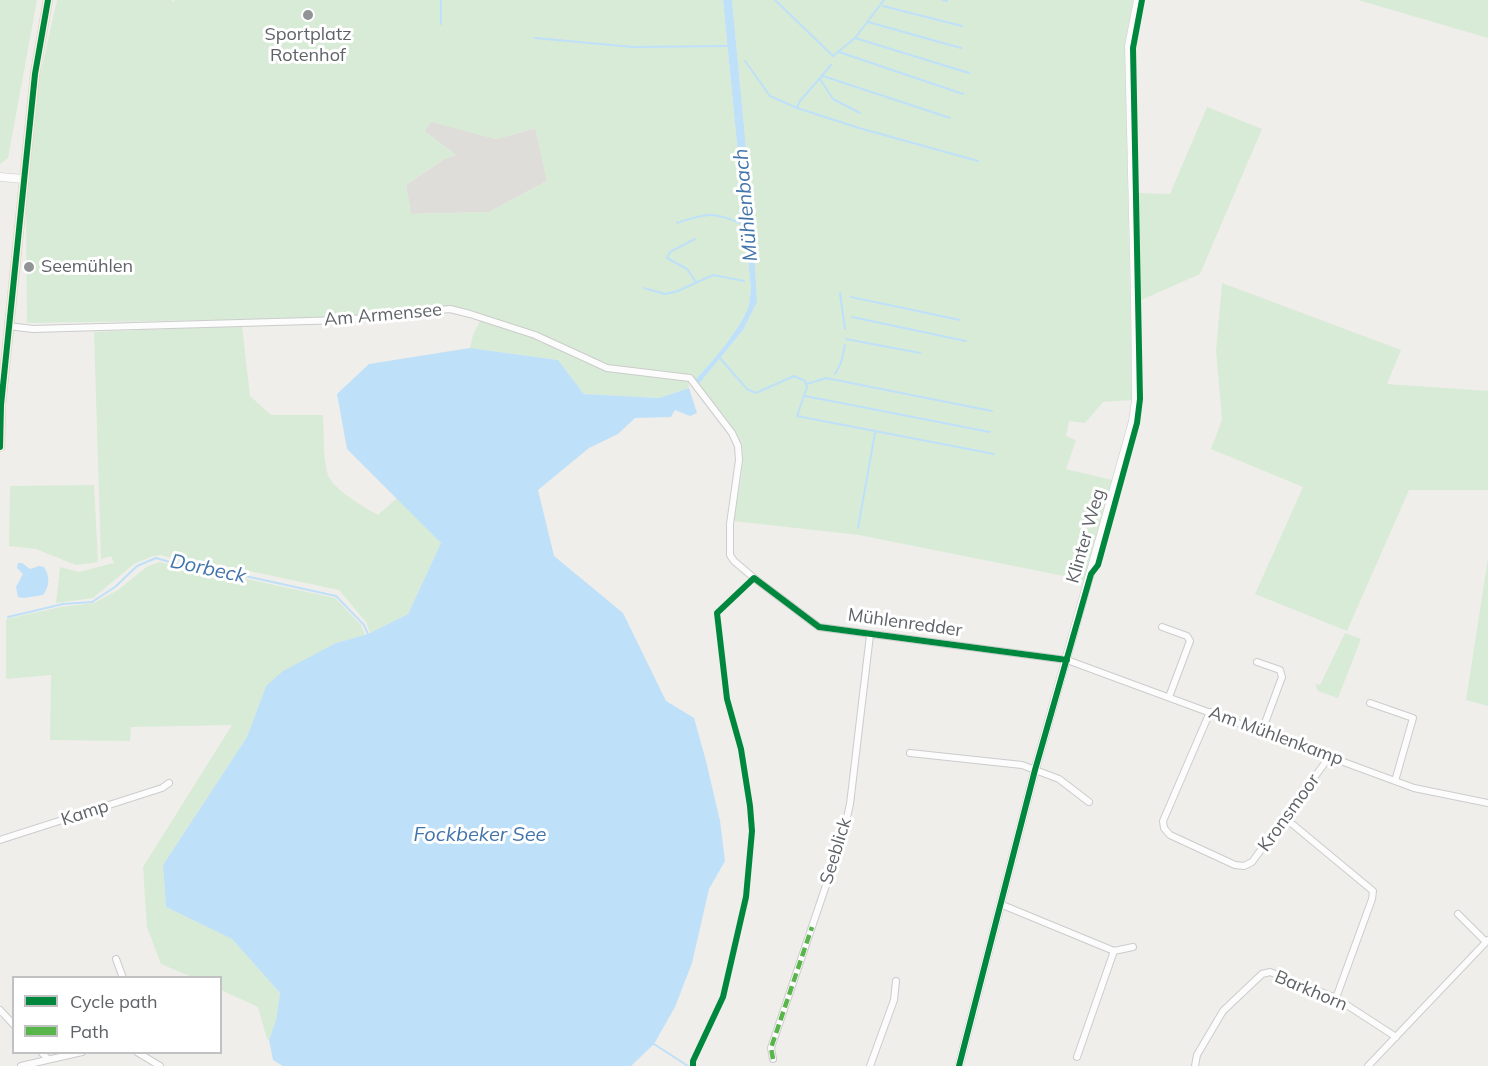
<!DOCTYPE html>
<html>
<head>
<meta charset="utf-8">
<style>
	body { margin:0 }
	#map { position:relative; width:1488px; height:1066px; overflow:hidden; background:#efeeea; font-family:Mulish,sans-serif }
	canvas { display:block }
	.legend { position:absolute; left:12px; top:976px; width:210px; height:78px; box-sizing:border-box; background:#fff; border:2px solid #bfc1c3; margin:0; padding:8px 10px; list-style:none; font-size:18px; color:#5f6368 }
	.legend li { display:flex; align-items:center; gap:12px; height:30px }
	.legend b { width:30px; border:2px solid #bfc1c3 }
</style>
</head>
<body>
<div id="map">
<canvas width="1488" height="1066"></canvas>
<ul class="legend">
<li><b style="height:8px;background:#00873e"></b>Cycle path</li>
<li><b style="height:8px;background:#58b549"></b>Path</li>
</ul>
</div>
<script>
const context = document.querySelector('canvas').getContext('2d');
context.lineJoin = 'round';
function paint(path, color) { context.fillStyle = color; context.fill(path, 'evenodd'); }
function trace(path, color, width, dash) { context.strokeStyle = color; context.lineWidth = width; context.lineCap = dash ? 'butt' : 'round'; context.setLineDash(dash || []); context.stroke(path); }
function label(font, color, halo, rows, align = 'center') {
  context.font = font + ' Mulish,sans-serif'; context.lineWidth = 6; context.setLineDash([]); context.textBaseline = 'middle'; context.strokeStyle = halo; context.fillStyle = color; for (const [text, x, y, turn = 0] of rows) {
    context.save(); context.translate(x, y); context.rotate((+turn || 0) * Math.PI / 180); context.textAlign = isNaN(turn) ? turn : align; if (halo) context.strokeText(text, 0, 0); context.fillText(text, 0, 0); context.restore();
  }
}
paint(new Path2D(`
	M431,121l65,18 40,-11 11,53 -58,31 -78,2 -5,-29 38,-26 12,-4 -32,-24z`), '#dfddda');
paint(new Path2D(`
	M0,0h37l-29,158 -8,6z
	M57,0h114l3,2 1,-2h548l28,289c-1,6 -1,13 -3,19 -8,21 -38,57 -54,73l-86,-16 -58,-27 -99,-31 -108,11 -316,5 -1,-113 14,-134zM431,122l65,17 39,-11 12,53 -58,31 -78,2 -5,-29 38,-26 12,-4 -32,-24z
	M732,0h401l-8,45 7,355 -29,2 -18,21 -16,-2 -3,15 10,4 -10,29 46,11 -28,100 -225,-45 -126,-14c3,-20 13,-55 9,-75 -5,-20 -31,-44 -44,-61l45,-55 14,-28 -5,-91z
	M1358,0h130v38z
	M1207,107l55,22 -62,145 -59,26 -3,-107 32,1z
	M1222,283l179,67 -14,34 101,7v99h-79l-62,141 -92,-37 48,-107 -92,-38 11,-29 -6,-69z
	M480,321l54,16 72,34 82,8 1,9 -30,10 -75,-4 -26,-34 -88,-12 3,-13z
	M242,326l8,70 21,19h52c1,18 0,39 4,57 4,17 36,34 51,43l19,-17 44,45 -33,71 -38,19 -4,-11 -27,-32 -123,-26h-25l-30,-9 -8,1 -19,8 -41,34 -37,5 4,-36 19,5 35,-9 -3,-7 -10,3 -7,-227z
	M94,485l4,77 -22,3 -40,-16 -27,-3 1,-60z
	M1488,558v148l-22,-6z
	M160,562l32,9h18l125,27 26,27 4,10 -29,8 -70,43 -19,51 -84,128 3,42 66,32 48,54 -4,27 -7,20 -2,-1 -9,-32 -37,-17 -1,-12 -28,-1 -31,-13 -14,-37 -4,-60 89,-142 -101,2 -1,14 -80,-1 1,-65 -45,4v-60l55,-12 33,-4 24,-13 30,-24z
	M1345,633l16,6 -23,59 -20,-7 -3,-7 5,1z`), '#d8ebd6');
paint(new Path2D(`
	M723,0h9l20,211 5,91 -14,28 -45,55 -4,-4c16,-16 46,-52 54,-73 2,-6 2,-13 3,-19z
	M470,348l88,12 26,34 75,4 30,-10 8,25 -7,3 -15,-6 -4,7 -36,1 -17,16 -29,14 -51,42 16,66 69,57 43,88 28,17 12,43 14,60 5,40 -16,28 -17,74 -17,44 -21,37 -23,22h-348l-10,-6 -4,-20 7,-20 4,-27 -48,-54 -66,-32 -3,-42 84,-128 19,-51 17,-15 53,-28 32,-9 40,-20 33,-71 -94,-94 -10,-55 32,-30z
	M18,563h4l8,6 9,-3 5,1c6,9 6,19 -1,28l-19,3 -6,-1 -2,-10 7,-13 -6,-6z`), '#bfe0f9');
trace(new Path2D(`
	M441,0v24
	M775,0l58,56 22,-18 29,-38
	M942,0l5,1
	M883,6l79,20
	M868,22l93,26
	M535,38l98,9 97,-1
	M855,38l114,35
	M839,52l124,42
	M745,61l25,35 27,12 62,20 119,33
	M823,76l127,42
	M820,79l13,20 27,14
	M797,108l3,-7 31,-36
	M677,223c35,-12 37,-10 71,3
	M695,239l-25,13 -3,6 20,11 9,13
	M644,288l21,6 13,-3 35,-16 31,6
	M840,293l5,36
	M851,297l109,23
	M852,317l114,24
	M846,339l74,14
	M719,357l28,32 9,4 38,-17 11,5 2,6 -10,29 197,38
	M835,374l6,-11 4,-18
	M807,384l19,-6 166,33
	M805,396l185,36
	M858,528l17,-95
	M8,617l55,-13 29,-2 23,-15 22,-21 19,-8 34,10h19l127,28 28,29 4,9
	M654,1044l34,22`), '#bfe0f9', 2);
const minor = new Path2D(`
	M8,326l25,3 310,-9 107,-11 20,5 65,21 72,33 83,10 42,55 6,13 1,14 -9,64v31l4,6 20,17 65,49 248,33 347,128 74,15
	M1162,627l25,9 3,5 -21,56
	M1257,662l23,8 2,7 -20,54
	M1370,703l43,15 -18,63
	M1210,712l-47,109 1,7 6,7 65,30 9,1 8,-4 78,-106
	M910,753l112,12 37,14 30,23
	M1285,818l88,73 -1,8 -36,99
	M0,840l162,-52 7,-5
	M1000,904l114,47 -37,106
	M1458,914l28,28
	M1114,951l19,-4
	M116,959l7,19
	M0,1010l14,15
	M41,1052l7,7
	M137,1052l23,14
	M773,1059l-2,-11 72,-213 7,-31 20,-169
	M21,1066l61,-14
	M870,1066l24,-66 2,-19
	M1195,1066l2,-11 26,-44 39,-37 8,-2 66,26 60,39
	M1368,1066l120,-126`);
const tertiary = new Path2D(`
	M0,177l24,2
	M959,1066l76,-296 98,-349 3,-21 -1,-100 -6,-254 9,-46`);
const primary = new Path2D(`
	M0,447l1,-42 34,-331 13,-74`);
trace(minor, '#cbcccc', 8);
trace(tertiary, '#cbcccc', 9);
trace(primary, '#d7ceb8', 10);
trace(minor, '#fdfcfc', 6);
trace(tertiary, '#fdfcfc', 8);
trace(primary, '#f4f2e9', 9);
trace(new Path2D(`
	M773,1059l-2,-11 41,-121`), '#58b549', 4.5, [9, 4.5]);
trace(new Path2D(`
	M0,447l1,-42 34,-331 13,-74
	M693,1066v-5l30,-64 23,-100 6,-66 -2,-25 -9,-57 -14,-50 -10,-86 37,-35 65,49 248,33
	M959,1066l76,-296 56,-196 7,-9 39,-142 3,-24 -7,-351 9,-48`), '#00873e', 6);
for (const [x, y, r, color] of [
	[308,15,6,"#919496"],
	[29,267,6,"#919496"]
]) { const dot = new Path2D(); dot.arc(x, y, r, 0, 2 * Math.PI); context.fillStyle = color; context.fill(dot); trace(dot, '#fff', 2); }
label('18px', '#5f6368', '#fff', [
	["Sportplatz",308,35],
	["Rotenhof",308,56],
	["Seemühlen",41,267,"left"]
]);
label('18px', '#5f6368', '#fff', [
	["Am Armensee",383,315,-5],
	["Klinter Weg",1086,536,-74],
	["Mühlenredder",905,623,8],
	["Am Mühlenkamp",1276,736,20],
	["Kamp",85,813,-18],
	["Kronsmoor",1289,813,-54],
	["Seeblick",836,851,-73],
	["Barkhorn",1311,991,23]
]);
label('italic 20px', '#4174aa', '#fff', [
	["Mühlenbach",746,205,-95],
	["Dorbeck",208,569,12],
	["Fockbeker See",480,835]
]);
</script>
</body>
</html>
